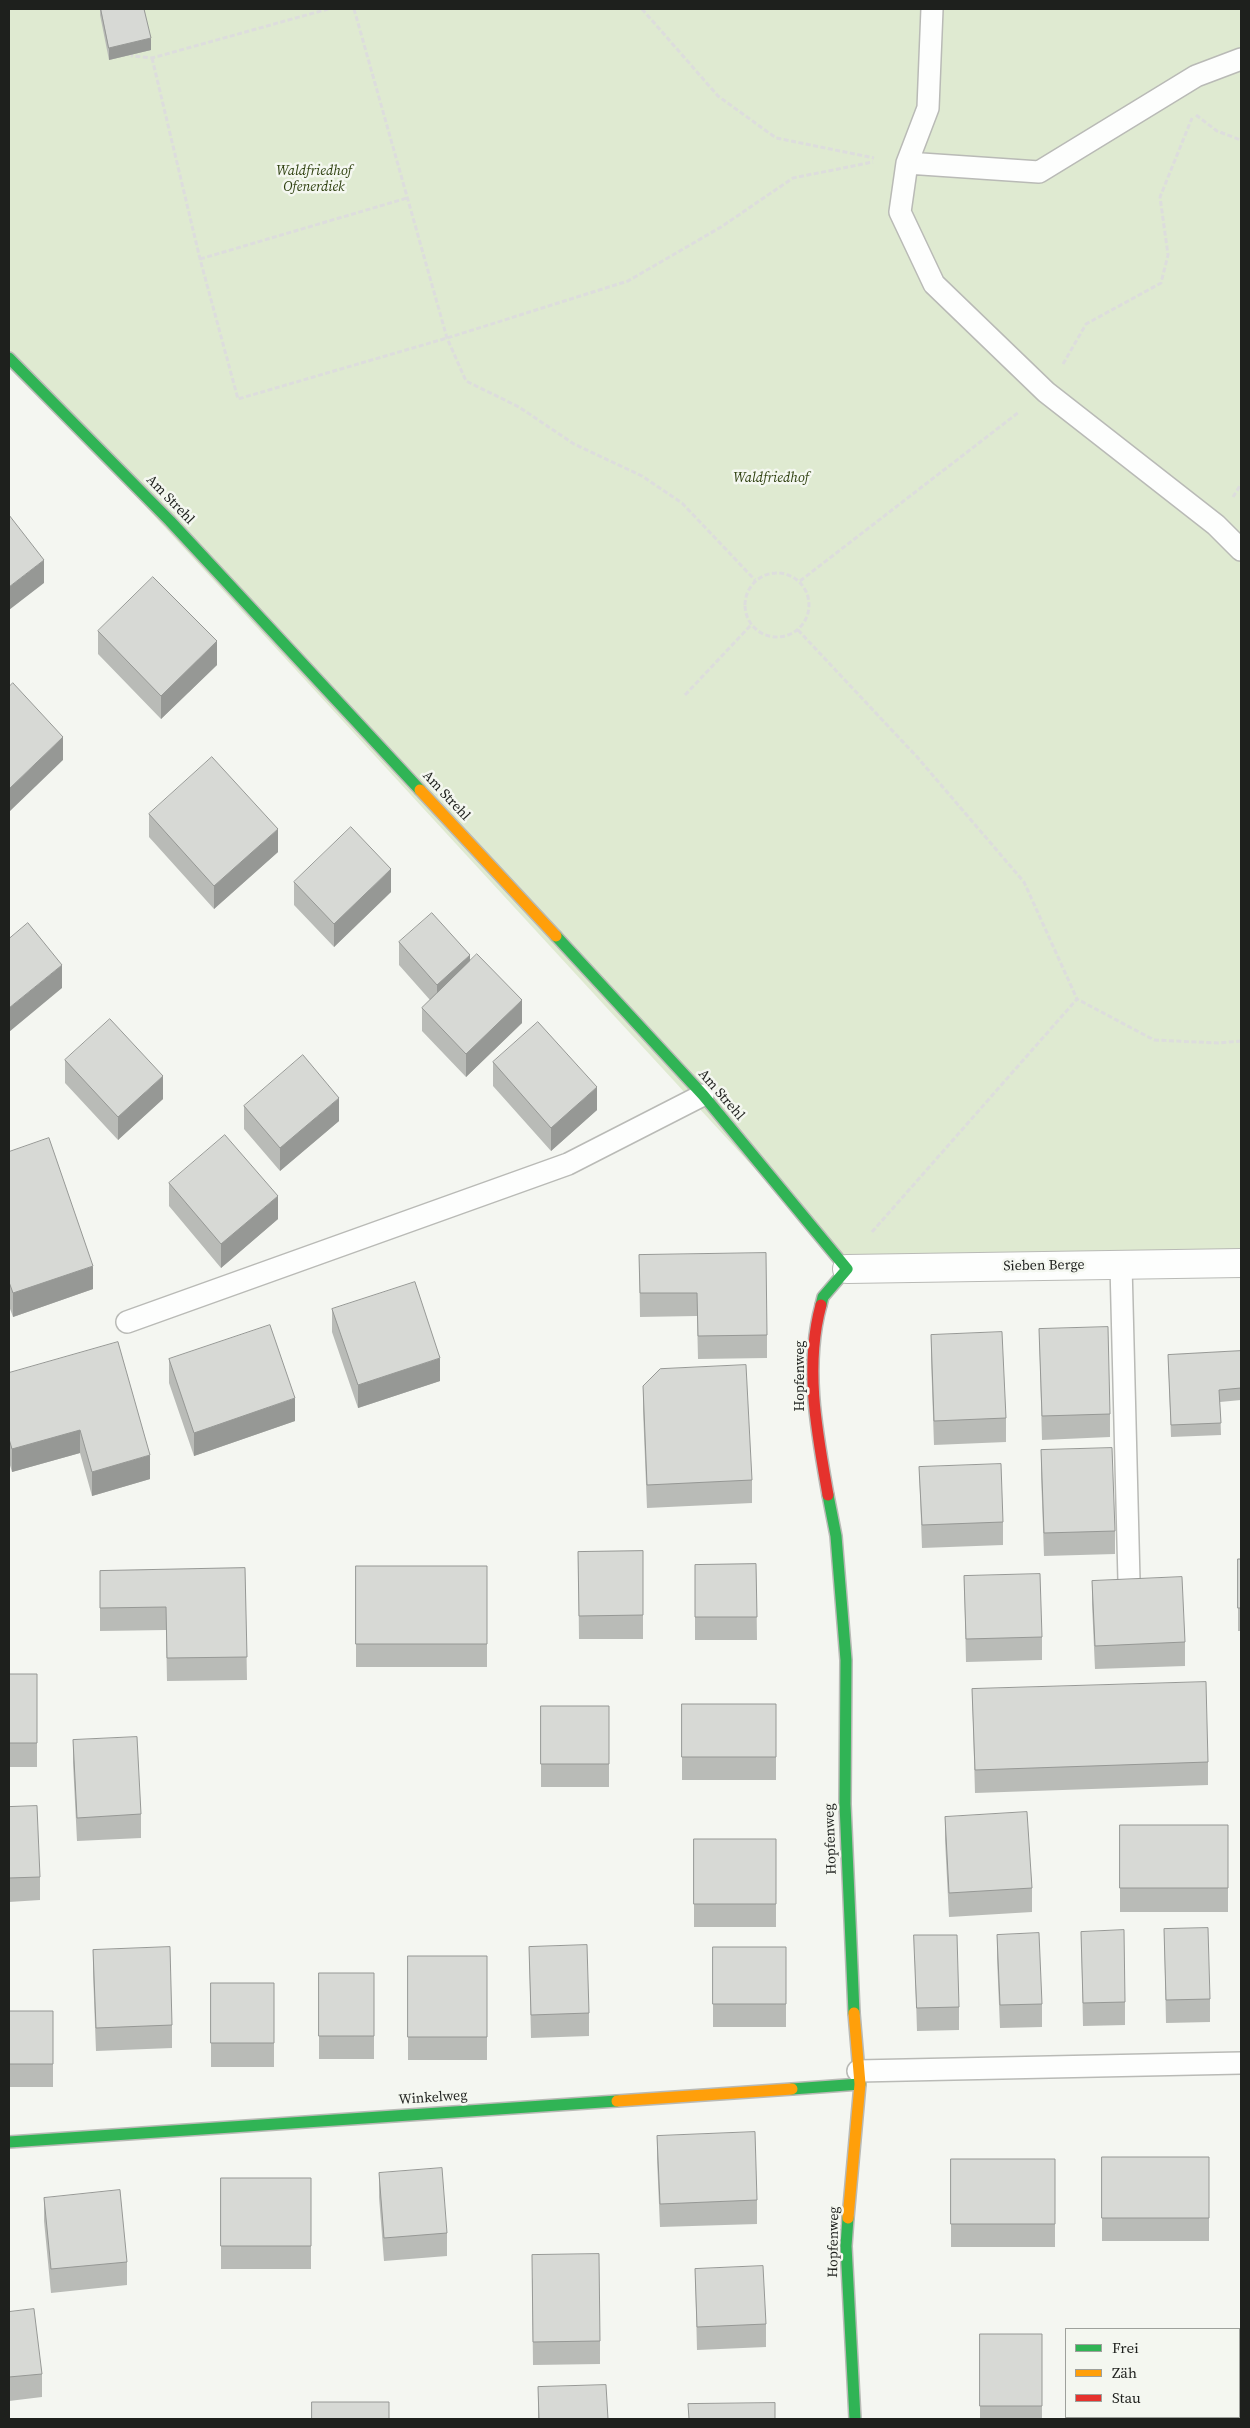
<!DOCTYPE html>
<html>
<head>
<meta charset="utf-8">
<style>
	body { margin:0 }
	#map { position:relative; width:1250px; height:2428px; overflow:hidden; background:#f4f6f1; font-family:"Source Serif 4",serif }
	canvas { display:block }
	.frame { position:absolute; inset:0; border:10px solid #1e201d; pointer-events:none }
	.legend { position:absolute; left:1065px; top:2328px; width:175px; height:90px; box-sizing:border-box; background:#f4f7f0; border:1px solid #9ea19c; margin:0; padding:6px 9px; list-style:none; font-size:15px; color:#1e201d }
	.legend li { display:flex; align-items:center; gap:10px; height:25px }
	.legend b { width:25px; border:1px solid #9ea19c }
</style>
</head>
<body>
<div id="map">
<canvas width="1250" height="2428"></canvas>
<div class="frame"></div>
<ul class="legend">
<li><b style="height:6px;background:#30b455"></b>Frei</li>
<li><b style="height:6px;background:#ff9f0a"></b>Zäh</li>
<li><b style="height:6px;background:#e5322d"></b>Stau</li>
</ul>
</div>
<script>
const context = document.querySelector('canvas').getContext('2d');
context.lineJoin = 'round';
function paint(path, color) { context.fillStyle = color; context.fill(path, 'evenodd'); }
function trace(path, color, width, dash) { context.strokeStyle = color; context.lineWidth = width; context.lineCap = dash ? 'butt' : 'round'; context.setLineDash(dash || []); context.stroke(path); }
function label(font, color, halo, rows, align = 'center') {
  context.font = font + ' "Source Serif 4",serif'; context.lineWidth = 5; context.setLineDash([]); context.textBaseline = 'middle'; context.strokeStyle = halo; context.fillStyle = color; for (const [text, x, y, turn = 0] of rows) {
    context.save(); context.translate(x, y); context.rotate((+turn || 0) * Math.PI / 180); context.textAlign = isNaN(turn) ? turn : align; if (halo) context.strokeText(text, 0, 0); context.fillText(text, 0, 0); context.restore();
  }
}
paint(new Path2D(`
	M9,9h1232v1254l-394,6 -838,-911z`), '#dfead1');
const lane = new Path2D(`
	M932,9l-4,99 -21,55 -7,49 34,72 112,108 170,133 25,25
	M907,163l132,9 157,-96 45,-17
	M1121,1265l8,316
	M127,1322l441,-158 135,-69
	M858,2071l383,-8`);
const street = new Path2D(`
	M847,1269l394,-6`);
const fast = new Path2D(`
	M9,358l161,163 250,269
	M556,936l147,159 144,174 -24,28 -2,8
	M828,1495l8,41 10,124 -1,144 9,209
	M792,2089l68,-5
	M9,2142l608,-41
	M848,2218l-2,28 9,173`);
const slow = new Path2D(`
	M420,790l136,146
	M617,2101l175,-12
	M848,2218l12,-134 -6,-71`);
const jam = new Path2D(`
	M821,1305c-17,62 -4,128 7,190`);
trace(lane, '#b9bab6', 24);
trace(street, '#b9bab6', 30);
trace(fast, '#b9bab6', 14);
trace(slow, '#b9bab6', 14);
trace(jam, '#b9bab6', 14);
trace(new Path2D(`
	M354,9l93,329 19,43 53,26 55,37 68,32 40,27 73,77
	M642,9l76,87 58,42 98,20
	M131,52l1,4 20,2 176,-49
	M152,58l48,201 38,140 209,-61 181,-57 93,-54 72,-49 80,-16
	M1196,115l21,16 24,9
	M200,259l207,-61
	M1063,364l23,-40 75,-41 7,-28 -8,-58 32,-79
	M1233,497l8,-13
	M745 605a32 32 0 1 1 64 0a32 32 0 1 1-64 0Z
	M800,581l219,-169
	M798,630l120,128 106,124 53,117
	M685,695l66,-70
	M872,1232l205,-233 77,41 64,3 23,-2`), '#ddd', 3, [5, 2.5]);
trace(lane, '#fdfefd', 21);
trace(street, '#fdfefd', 28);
trace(fast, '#30b455', 11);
trace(slow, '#ff9f0a', 11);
trace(jam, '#e5322d', 11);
paint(new Path2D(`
	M100,9h44l7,41 -42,10 -9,-45z
	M98,631l119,34 -56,54 -63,-65z
	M149,814l129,38 -64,57 -65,-72z
	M294,882l97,10 -57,55 -40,-42z
	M399,942l71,19 52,62 -56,54 -44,-46v-23l8,-8 -31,-35z
	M65,1060l98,39 -45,41 -53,-57z
	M493,1062l104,48 -46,41 -58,-65z
	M244,1106l95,15 -59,50 -36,-42z
	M9,1152l84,137 -80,28 -4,-11z
	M169,1183l109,36 -57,49 -52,-62z
	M639,1255l128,80v23l-69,1 -1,-43 -57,1z
	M332,1309l108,72 -82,27 -26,-76z
	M1039,1329l71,85v23l-68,3z
	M931,1335l75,83v24l-72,3 -3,-87z
	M1241,1351v49l-21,2 1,33 -50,2 -3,-82z
	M169,1359l126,62 -101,35 -25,-73z
	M9,1373l141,106 -58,17 -12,-43 -68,19 -3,-10z
	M643,1386l109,94v23l-105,5 -4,-98z
	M1041,1450l74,81v23l-71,2 -3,-82z
	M919,1467l84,55v23l-81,3z
	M643,1551v88h-64l-1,-87z
	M1238,1559h3v72h-3z
	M756,1564l1,76h-62v-75z
	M356,1566h131v101h-131z
	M245,1568l2,112 -80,1 -1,-51 -66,1v-60z
	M964,1576l78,61v23l-76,2z
	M1092,1581l93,61v24l-90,3 -3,-65z
	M9,1674h28v93h-28z
	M972,1689l236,73v23l-233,8z
	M682,1704h94v76h-94z
	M541,1706h68v81h-68z
	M73,1740l68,74v24l-64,3 -4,-78z
	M9,1807l31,70v23l-31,2z
	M945,1817l87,71v24l-83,5 -4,-77z
	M1120,1825h108v87h-108z
	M694,1839h82v88h-82z
	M1164,1929l46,70v23l-44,1z
	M1081,1932l44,70v23l-42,1z
	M914,1935l45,72v23l-42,1z
	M997,1935l45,69v23l-42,1 -3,-70z
	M529,1947l60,66v23l-58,2z
	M713,1947h73v80h-73z
	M93,1950l79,75v23l-76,3 -3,-78z
	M408,1956h79v104h-79z
	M319,1973h55v86h-55z
	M211,1983h63v84h-63z
	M9,2011h44v76h-44z
	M657,2136l100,64v24l-97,3 -3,-68z
	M1102,2157h107v84h-107z
	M951,2159h104v88h-104z
	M379,2173l68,60v23l-63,5 -5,-64z
	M221,2178h90v91h-90z
	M44,2198l83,64v23l-76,8 -7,-72z
	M695,2269l71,55v23l-69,3z
	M532,2278l68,63v23l-67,1z
	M9,2312l33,62v23l-33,4z
	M980,2334h62v85h-62z
	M538,2387l70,32h-70z`), '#b9bbb7');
paint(new Path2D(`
	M151,38v12l-42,10v-12z
	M44,560v23l-35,27v-23z
	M217,641v24l-56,54v-23z
	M63,737v23l-54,52v-23z
	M278,829v23l-64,57v-23z
	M391,869v23l-57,55v-23z
	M470,955v23l-33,30v-23z
	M62,965v23l-53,44v-24z
	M522,1000v23l-56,54v-23z
	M163,1076v23l-45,41v-23z
	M597,1087v23l-46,41v-23z
	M339,1098v23l-59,50v-23z
	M278,1196v23l-57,49v-24z
	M93,1266v23l-80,28v-24z
	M440,1358v23l-82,27v-23z
	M295,1398v23l-101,35v-23z
	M80,1430v23l-68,19v-23z
	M150,1455v24l-58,17v-24z`), '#969895');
const building = new Path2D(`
	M101,9h43l7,29 -42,10z
	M9,515l35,45 -35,27z
	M153,577l64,64 -56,55 -63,-65z
	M13,683l50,54 -54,52v-102z
	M212,757l66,72 -64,57 -65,-72z
	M351,827l40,42 -57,55 -40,-42z
	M432,913l38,42 -33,30 -38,-43z
	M28,923l34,42 -53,43v-69z
	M477,954l45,46 -56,54 -44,-46z
	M110,1019l53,57 -45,41 -53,-57z
	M538,1022l59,65 -46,41 -58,-66z
	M303,1055l36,43 -59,50 -36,-42z
	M225,1135l53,61 -57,48 -52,-61z
	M49,1138l44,128 -80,27 -4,-11v-130z
	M766,1253l1,82 -69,1 -1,-43h-57l-1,-38z
	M415,1282l25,76 -82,27 -26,-76z
	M270,1325l25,73 -101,35 -25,-74z
	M1108,1327l2,87 -68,2 -3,-87z
	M1002,1332l4,86 -72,3 -3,-86z
	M118,1342l32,113 -58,17 -12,-42 -68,19 -3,-10v-66z
	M1241,1351v37l-22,2 2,33 -50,2 -3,-70z
	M746,1365l6,115 -105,5 -4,-99 17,-17z
	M1112,1448l3,83 -71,2 -3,-83z
	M1001,1464l2,58 -81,3 -3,-58z
	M643,1551v64l-64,1 -1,-64z
	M1238,1559h3v49h-3z
	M756,1564l1,53h-62v-52z
	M356,1566h131v78h-131z
	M245,1568l2,89 -80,1 -1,-51 -66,1v-37z
	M1040,1574l2,63 -76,2 -2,-63z
	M1182,1577l3,65 -90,4 -3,-65z
	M9,1674h28v69h-28z
	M1206,1682l2,80 -233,8 -3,-81z
	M682,1704h94v53h-94z
	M541,1706h68v58h-68z
	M137,1737l4,77 -64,4 -4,-78z
	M37,1806l3,71 -31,1v-71z
	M1027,1812l5,76 -83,5 -4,-76z
	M1120,1825h108v63h-108z
	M694,1839h82v65h-82z
	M1208,1928l2,71 -44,1 -2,-71z
	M1124,1930l1,72 -42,1 -2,-71z
	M1039,1933l3,71 -42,1 -3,-70z
	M914,1935h43l2,72 -42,1z
	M587,1945l2,68 -58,2 -2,-68z
	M170,1947l2,78 -76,3 -3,-78z
	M713,1947h73v57h-73z
	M408,1956h79v81h-79z
	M319,1973h55v63h-55z
	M211,1983h63v60h-63z
	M9,2011h44v53h-44z
	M755,2132l2,68 -97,4 -3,-68z
	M1102,2157h107v61h-107z
	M951,2159h104v65h-104z
	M442,2168l5,65 -63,5 -5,-65z
	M221,2178h90v68h-90z
	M120,2190l7,72 -76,7 -7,-71z
	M599,2254l1,87 -67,1 -1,-87z
	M763,2266l3,58 -69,3 -2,-58z
	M34,2309l8,65 -33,3v-65z
	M980,2334h62v72h-62z
	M606,2385l2,34h-69l-1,-32z
	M312,2402h77v17h-77z
	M775,2403v16h-86l-1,-15z`);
paint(building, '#d7d9d5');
trace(building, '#969895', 1);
label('italic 14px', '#2e400f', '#f4f7f0', [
	["Waldfriedhof",314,171],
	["Ofenerdiek",314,187],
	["Waldfriedhof",771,478]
]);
label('14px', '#1e201d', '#f4f7f0', [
	["Am Strehl",170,500,46],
	["Am Strehl",446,796,47],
	["Am Strehl",721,1095,49],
	["Sieben Berge",1044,1266,-1],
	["Hopfenweg",800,1376,-90],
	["Hopfenweg",831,1839,-92],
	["Winkelweg",433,2098,-4],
	["Hopfenweg",834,2242,-89]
]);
</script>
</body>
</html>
